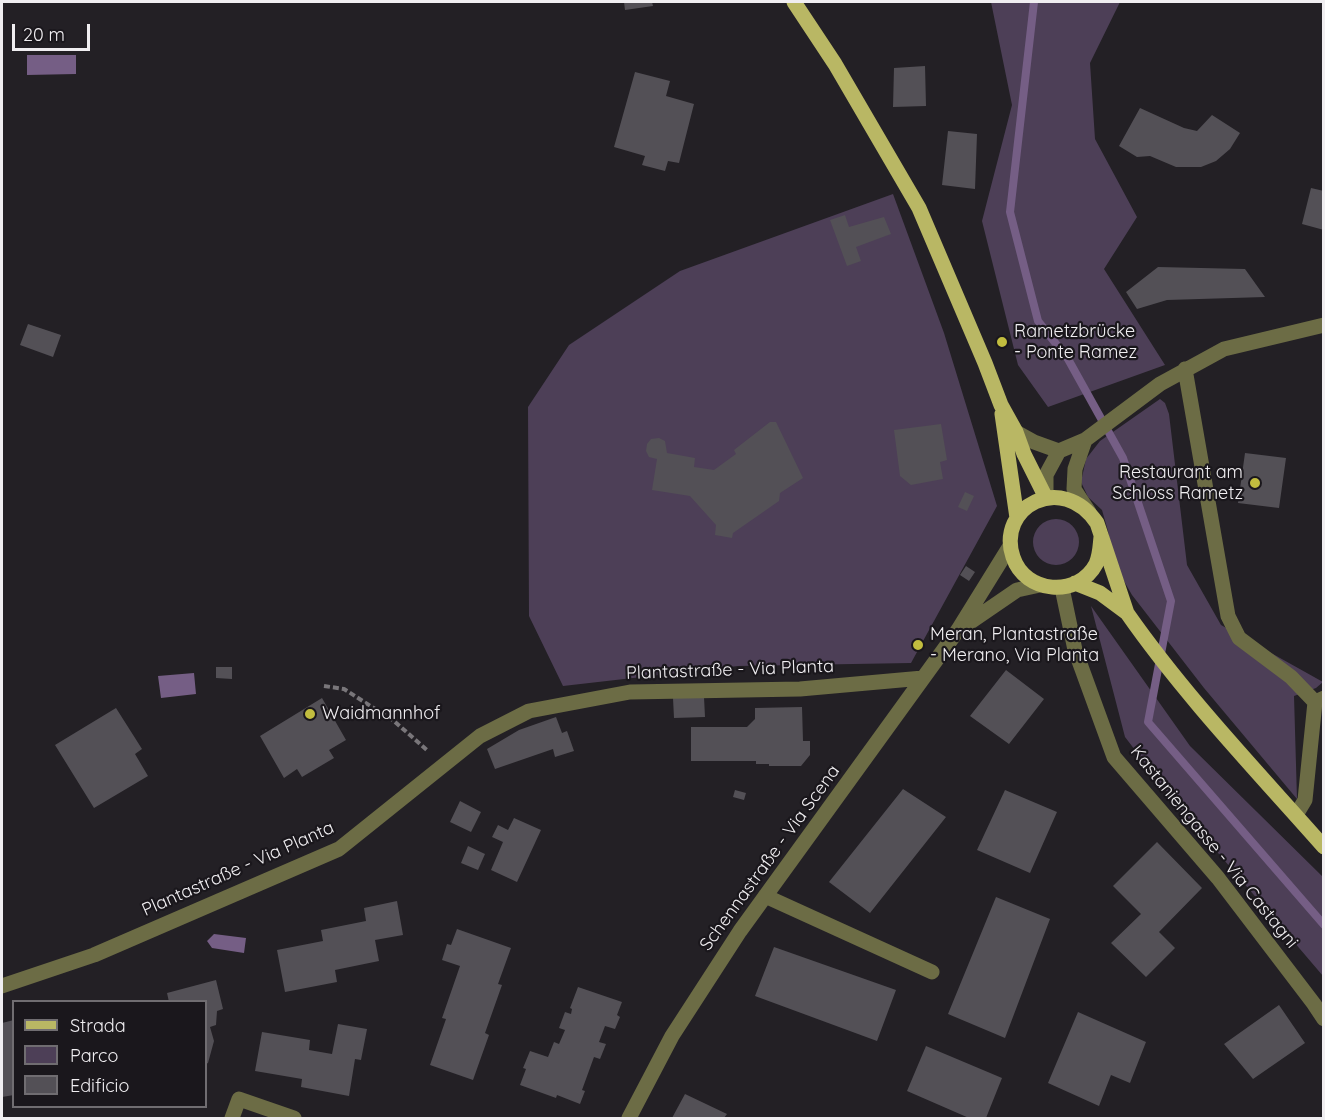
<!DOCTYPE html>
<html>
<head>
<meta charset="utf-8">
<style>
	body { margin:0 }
	#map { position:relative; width:1325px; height:1120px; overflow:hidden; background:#232025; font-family:Quicksand,sans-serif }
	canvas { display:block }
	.frame { position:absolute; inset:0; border:3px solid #f0eef1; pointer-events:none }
	.legend { position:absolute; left:12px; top:1000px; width:195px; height:108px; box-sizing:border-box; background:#1a171c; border:2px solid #706d71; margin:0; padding:8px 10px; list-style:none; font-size:18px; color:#f0eef1 }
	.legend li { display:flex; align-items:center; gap:12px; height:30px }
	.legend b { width:30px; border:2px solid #706d71 }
	.scale { position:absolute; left:12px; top:24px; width:78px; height:27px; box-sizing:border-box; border:3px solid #f0eef1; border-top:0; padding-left:8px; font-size:18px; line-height:21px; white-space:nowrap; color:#f0eef1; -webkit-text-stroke:4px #1a171c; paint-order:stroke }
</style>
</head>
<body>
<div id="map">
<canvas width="1325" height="1120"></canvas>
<div class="frame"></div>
<ul class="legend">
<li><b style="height:8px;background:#b9b764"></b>Strada</li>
<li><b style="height:16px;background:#4d3f57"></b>Parco</li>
<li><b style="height:16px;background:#535056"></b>Edificio</li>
</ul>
<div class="scale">20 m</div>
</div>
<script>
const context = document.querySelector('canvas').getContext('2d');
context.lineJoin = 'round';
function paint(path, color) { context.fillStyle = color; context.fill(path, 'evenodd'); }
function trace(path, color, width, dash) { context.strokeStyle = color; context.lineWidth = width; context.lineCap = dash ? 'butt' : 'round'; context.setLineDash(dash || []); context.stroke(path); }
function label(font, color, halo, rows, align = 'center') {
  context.font = font + ' Quicksand,sans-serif'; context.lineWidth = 4.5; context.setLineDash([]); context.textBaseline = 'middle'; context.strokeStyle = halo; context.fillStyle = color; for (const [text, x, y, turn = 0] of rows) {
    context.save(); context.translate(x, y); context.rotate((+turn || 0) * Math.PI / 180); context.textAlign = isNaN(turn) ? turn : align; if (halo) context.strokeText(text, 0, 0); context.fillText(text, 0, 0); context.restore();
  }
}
paint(new Path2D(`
	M991,2h129l-30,61 5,76 42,78 -33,52 61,96 -117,42 -30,-42 -36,-144 30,-116z
	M893,194l51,139 53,173 -86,157 -173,3 -175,20 -34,-70 -1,-209 41,-62 111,-74z
	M1160,399l5,4 4,11 18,151 34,60 102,57 -7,6 -22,8 3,103 -93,-111 -72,-93 -19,-33 -5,-31 -6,-21 -14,-13 -7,-15 5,-23 14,-18z
	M1033 542a23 23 0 1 1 46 0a23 23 0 1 1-46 0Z
	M1091,606l99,140 133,131v99l-145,-170 -53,-69z`), '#4d3f57');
paint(new Path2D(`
	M27,55h49v19l-49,1z
	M194,673l2,21 -35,4 -3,-22z
	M214,934l32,4 -2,15 -32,-5 -5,-7z`), '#755e85');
trace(new Path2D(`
	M1034,2l-24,210 28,109 30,38 55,99 48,143 -23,121 176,203`), '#755e85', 8);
paint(new Path2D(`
	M624,2h28l1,4 -28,4z
	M925,66l1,40 -33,1 1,-39z
	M635,72l35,9 -4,15 28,8 -15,59 -11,-2 -3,10 -23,-6 3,-9 -31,-9z
	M1140,108l44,20 13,3 15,-16 28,18 -10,16 -14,12 -15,6h-25l-26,-11 -13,1 -18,-11z
	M948,131l29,3 -2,55 -33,-4z
	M1311,188l13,3v39l-22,-6z
	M845,215l4,12 35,-10 7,17 -35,13 5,14 -14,5 -17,-46z
	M1158,267l87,2 20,28 -98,3 -30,9 -11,-17z
	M28,324l33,11 -8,22 -33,-12z
	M770,422h6l27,56 -23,15 -1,8 -46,32 -1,5 -17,-3 1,-10 -26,-29 -38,-6 5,-31 -8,-2 -3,-6 1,-7 4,-5 8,-1 6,3 2,12 28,5 -1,9 20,3 22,-16 -2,-4z
	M941,424l6,36 -7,2 3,17 -32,6 -11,-9 -6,-46z
	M1245,453l41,5 -7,50 -41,-5z
	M965,492l9,4 -7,15 -9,-4z
	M966,566l9,6 -6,9 -9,-6z
	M216,667h16v12l-16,-1z
	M1006,670l38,29 -35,45 -39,-28z
	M704,697l1,20 -31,1 -1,-20z
	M322,698l24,42 -17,10 5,8 -32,19 -5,-8 -13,9 -24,-42z
	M802,707l1,34h7v14l-9,11h-32v-2h-13v-3h-65v-34h56l8,-8v-11z
	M116,708l26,41 -7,5 13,22 -54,32 -39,-63z
	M556,717l6,16 5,-2 7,20 -19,6 -2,-8 -58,20 -8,-20 32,-19z
	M903,789l43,28 -76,96 -41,-31z
	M735,790l11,3 -2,7 -11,-3z
	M1005,790l52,22 -27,61 -53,-23z
	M460,801l21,11 -10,20 -21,-10z
	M514,818l27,12 -24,52 -26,-12 12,-28 -11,-5 6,-12 10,5z
	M1157,842l45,46 -43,44 16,16 -29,29 -35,-34 30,-29 -28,-28z
	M468,846l17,8 -7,16 -17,-7z
	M996,897l54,22 -45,119 -57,-24z
	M397,901l6,34 -28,5 4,21 -44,9 2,12 -52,10 -8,-42 46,-9 -2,-11 45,-9 -2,-13z
	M457,929l54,19 -13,36 4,1 -17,48 4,2 -16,45 -43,-15 16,-46 -4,-1 18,-52 -18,-6 5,-16 4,1z
	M774,947l122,43 -19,51 -122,-45z
	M216,980l7,29 -6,2 -1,14 -6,2 4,14 -6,22 -2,1v-62h-37l-2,-9z
	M578,987l44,15 -5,13 3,2 -5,12 -10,-3 -6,16 7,2 -6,15 -6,-2 -12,33 3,1 -5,13 -23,-9 -1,3 -36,-13 6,-16 -3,-1 7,-17 18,6 6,-15 5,2 6,-14 -6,-2 6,-16 6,2 1,-5 -2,-1z
	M1279,1005l26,38 -52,36 -29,-35z
	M1078,1012l68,30 -16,41 -19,-8 -12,31 -51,-23z
	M14,1020v75l-12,2v-74z
	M338,1024l29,5 -6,31 -6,-1 -6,37 -48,-9 1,-8 -47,-8 7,-39 48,8 -1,10 23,4z
	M926,1046l76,32 -16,40h-17l-62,-27z
	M685,1094l42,20 -3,4h-52z`), '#535056');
trace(new Path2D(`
	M324,686l20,3 50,32 34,30`), '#79767a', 4, [6, 3]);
trace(new Path2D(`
	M1185,369l43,247 11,22 52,39 24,25
	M1016,432l18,10 25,9 26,-11 75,-56 64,-35 100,-24
	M1085,440l-10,29 -1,20 15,23
	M1046,498v-23l13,-24
	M1062,588l13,62 39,107 104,121 96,126 10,15
	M963,627l54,-37 23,-5
	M1296,815l9,-15 10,-98 9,-4
	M765,896l167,76
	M2,986l92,-31 245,-106 141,-113 49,-25 101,-19 170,-3 123,-11
	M232,1118l7,-19 55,19
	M629,1118l43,-82 68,-105 218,-301 52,-84`), '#6c6c45', 15);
trace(new Path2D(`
	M794,2l41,62 84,144 66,155 16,42 15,27 8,22 22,44
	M1002,414l15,104
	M1101,537c-1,9 -1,18 -5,27 -18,34 -71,30 -83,-7 -17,-50 49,-86 84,-34l30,90c58,83 129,157 197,234
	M1075,583l25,10 27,20`), '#b9b764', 15);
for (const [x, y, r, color] of [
	[1002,342,6,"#c2bd3f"],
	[1255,483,6,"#c2bd3f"],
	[918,645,6,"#c2bd3f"],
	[310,714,6,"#c2bd3f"]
]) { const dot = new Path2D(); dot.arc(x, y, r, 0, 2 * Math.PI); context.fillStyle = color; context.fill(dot); trace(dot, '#1a171c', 2); }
label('18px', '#f0eef1', '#1a171c', [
	["Rametzbrücke",1014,332],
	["- Ponte Ramez",1014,353],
	["Restaurant am",1243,473,"right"],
	["Schloss Rametz",1243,494,"right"],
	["Meran, Plantastraße",930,635],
	["- Merano, Via Planta",930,656],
	["Waidmannhof",322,714]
], 'left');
label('18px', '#f0eef1', '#1a171c', [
	["Plantastraße - Via Planta",730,670,-2],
	["Kastaniengasse - Via Castagni",1214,847,51],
	["Schennastraße - Via Scena",770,858,-54],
	["Plantastraße - Via Planta",238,869,-24]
]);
</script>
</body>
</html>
